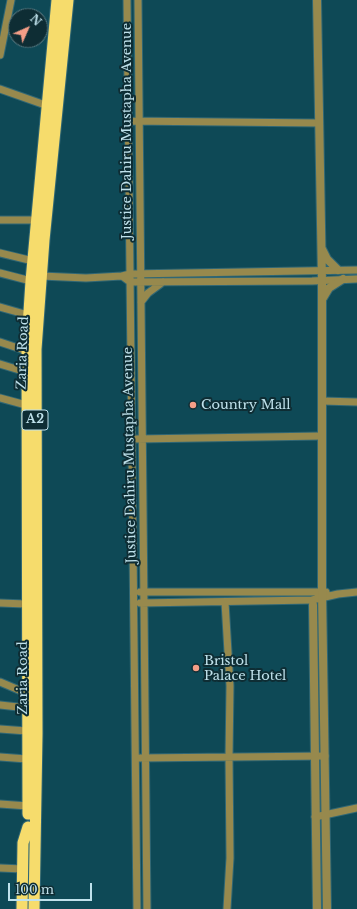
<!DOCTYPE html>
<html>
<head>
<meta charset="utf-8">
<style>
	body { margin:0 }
	#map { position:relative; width:357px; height:909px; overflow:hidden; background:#0e4956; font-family:"Libre Baskerville",serif }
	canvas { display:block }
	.north { position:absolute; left:8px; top:8px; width:40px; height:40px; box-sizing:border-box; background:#0e2d34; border:1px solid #55757d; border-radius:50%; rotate:45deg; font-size:11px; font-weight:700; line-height:16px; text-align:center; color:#bfe1eb }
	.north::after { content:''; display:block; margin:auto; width:14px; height:18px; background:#f49e87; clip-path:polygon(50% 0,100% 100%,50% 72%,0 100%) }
	.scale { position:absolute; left:8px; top:883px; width:84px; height:18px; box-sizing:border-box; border:2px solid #bfe1eb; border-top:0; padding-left:5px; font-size:12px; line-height:14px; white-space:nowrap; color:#bfe1eb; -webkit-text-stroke:3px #0e2d34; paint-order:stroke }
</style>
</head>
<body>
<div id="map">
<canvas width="357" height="909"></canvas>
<div class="north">N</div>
<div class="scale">100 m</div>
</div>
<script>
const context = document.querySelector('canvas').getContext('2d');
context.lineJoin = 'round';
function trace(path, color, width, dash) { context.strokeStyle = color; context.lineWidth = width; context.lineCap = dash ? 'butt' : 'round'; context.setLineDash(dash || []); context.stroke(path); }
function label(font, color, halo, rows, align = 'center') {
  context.font = font + ' "Libre Baskerville",serif'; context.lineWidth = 4; context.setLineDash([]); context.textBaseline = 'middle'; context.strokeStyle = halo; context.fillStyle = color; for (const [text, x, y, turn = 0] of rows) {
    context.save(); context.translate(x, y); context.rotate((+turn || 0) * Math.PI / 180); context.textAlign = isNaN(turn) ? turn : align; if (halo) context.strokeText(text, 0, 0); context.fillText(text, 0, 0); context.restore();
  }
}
const minor = new Path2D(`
	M127,0l10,909
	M138,0l9,909
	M0,55l11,-55
	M0,89l48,17
	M128,121l191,2
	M0,220h37
	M0,253l33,8
	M357,270l-227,4 -8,2 8,6 182,-1 45,-2
	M0,273l31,8
	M41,276l45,2 36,-2
	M141,302l7,-9 15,-11
	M0,307l28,8
	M0,342l27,9
	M0,364l26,8
	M0,398l26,7
	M322,401l35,1
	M137,439l185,-3
	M140,592h186
	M225,602l5,84 -1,71 1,101 -3,51
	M0,603l26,1
	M140,603l172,-3 26,-6 19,-2
	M0,682l26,11
	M0,705l27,3
	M0,729l27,2
	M0,757l27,2
	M140,758l185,-2
	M0,804l28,2
	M315,817l42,-9
	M0,868l23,1`);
const tertiary = new Path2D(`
	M317,0l5,281v310l5,318
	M322,249l5,10 11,11
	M323,298l6,-10 14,-9
	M313,605l4,304`);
const trunk = new Path2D(`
	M28,814l-1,-472 4,-61 26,-281
	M22,909l1,-66 5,-16
	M34,909l3,-175 -1,-385 8,-109 24,-240`);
trace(minor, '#316774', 9);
trace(tertiary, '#316774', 10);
trace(trunk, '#316774', 13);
trace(minor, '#97894d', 7);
trace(tertiary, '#97894d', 8);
trace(trunk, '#f6dc6c', 11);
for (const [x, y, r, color] of [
	[193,405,4,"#f49e87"],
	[196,668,4,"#f49e87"]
]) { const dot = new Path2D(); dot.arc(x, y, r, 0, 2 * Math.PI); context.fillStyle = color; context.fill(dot); trace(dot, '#0e2d34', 1.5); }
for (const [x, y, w] of [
	[35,420,26]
]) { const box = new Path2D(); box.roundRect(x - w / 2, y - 10, w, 20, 3); context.fillStyle = '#0e2d34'; context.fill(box); trace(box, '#bfe1eb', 1); }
label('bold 12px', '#bfe1eb', null, [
	["A2",35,420]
]);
label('13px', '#bfe1eb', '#0e2d34', [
	["Justice Dahiru Mustapha Avenue",127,131,-90],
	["Zaria Road",23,353,-88],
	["Justice Dahiru Mustapha Avenue",130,455,-91],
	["Zaria Road",23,678,-90]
]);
label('13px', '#bfe1eb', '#0e2d34', [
	["Country Mall",201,405],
	["Bristol",204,661],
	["Palace Hotel",204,676]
], 'left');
</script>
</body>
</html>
